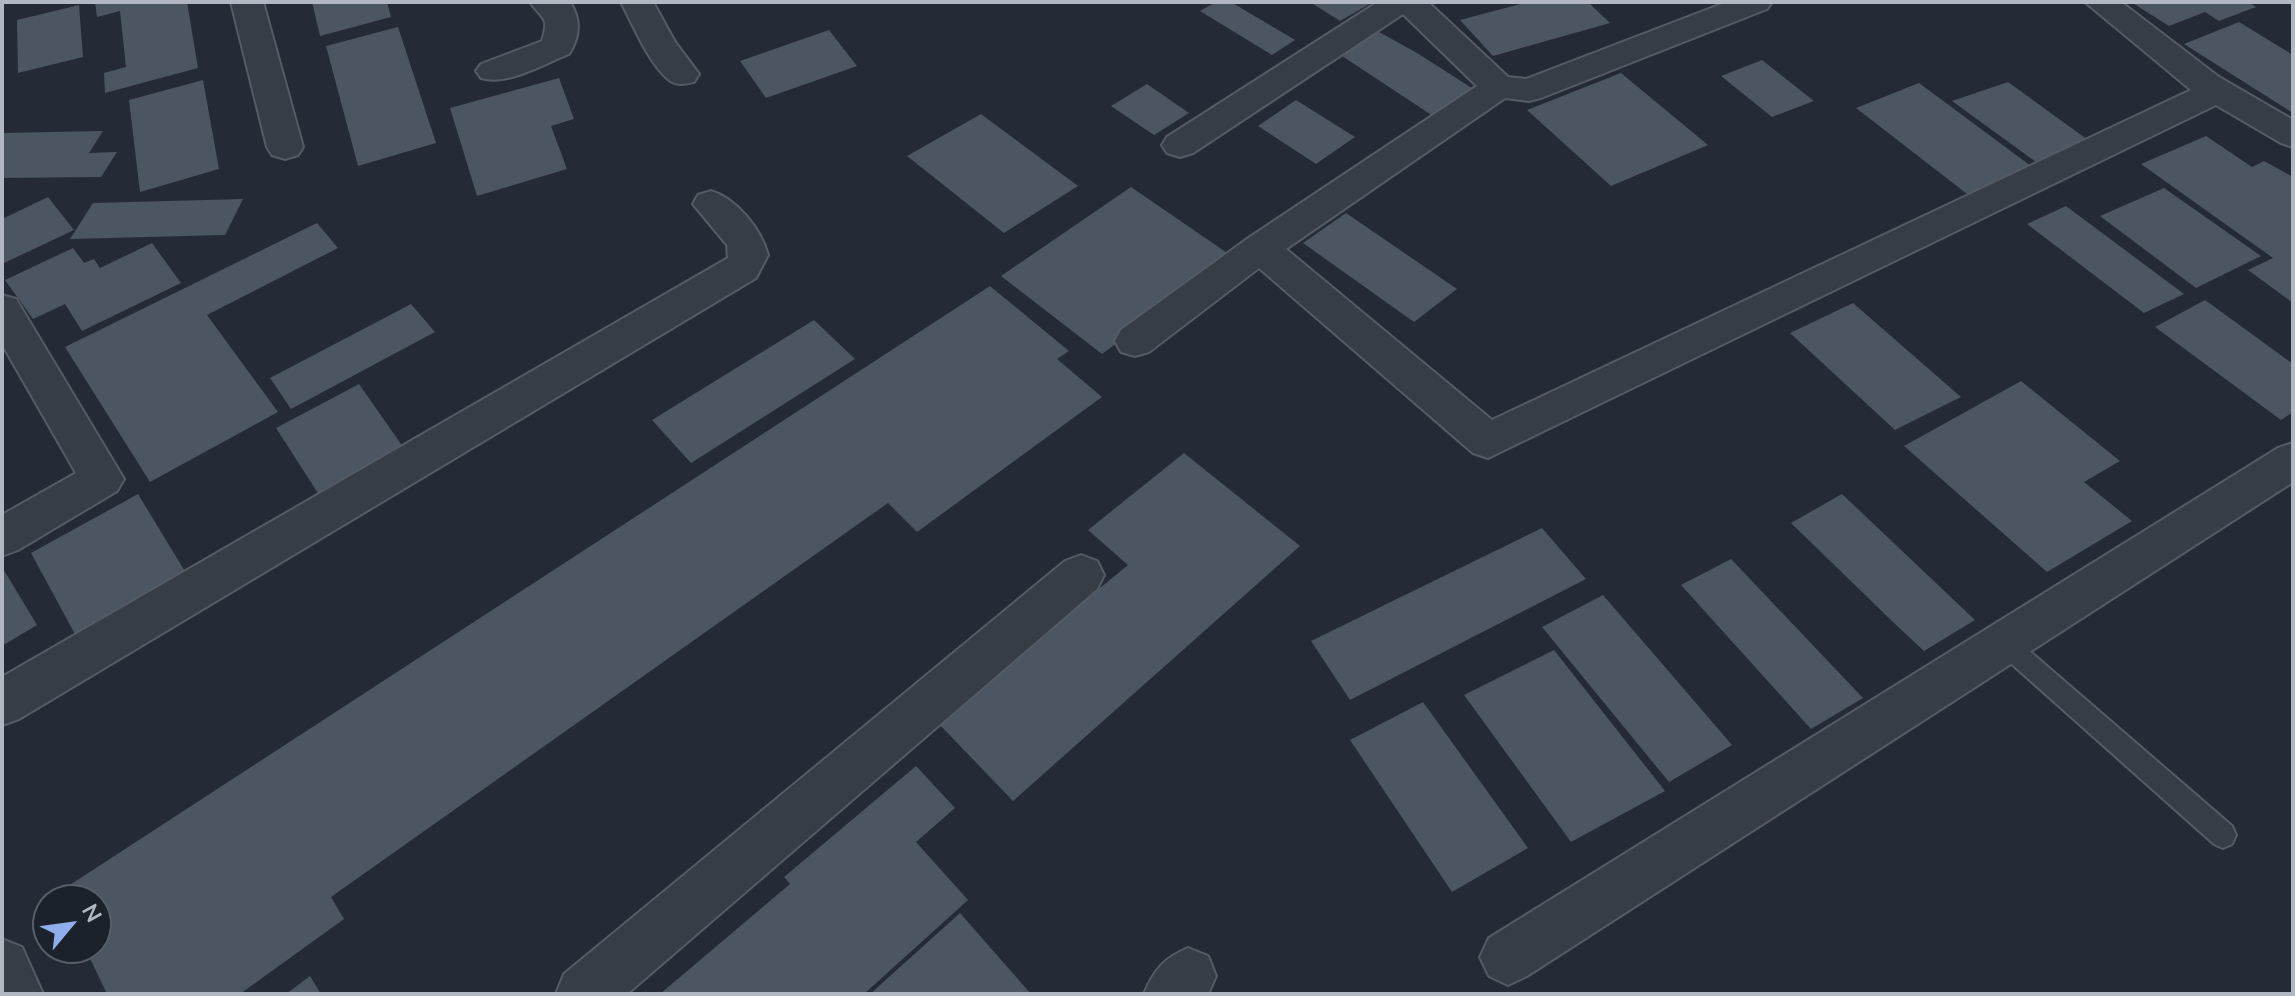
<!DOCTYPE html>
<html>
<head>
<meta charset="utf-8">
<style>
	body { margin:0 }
	#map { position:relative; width:2295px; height:996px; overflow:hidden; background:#242b36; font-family:"Nunito Sans",sans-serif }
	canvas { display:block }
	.frame { position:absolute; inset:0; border:4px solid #b2b8c3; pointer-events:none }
	.north { position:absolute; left:32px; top:884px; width:80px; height:80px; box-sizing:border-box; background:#1c222c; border:2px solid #585e68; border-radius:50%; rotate:61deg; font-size:22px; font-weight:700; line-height:32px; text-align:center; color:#b2b8c3 }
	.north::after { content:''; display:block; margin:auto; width:28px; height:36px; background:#90afea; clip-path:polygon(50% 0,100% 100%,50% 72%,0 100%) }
</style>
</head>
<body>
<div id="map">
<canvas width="2295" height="996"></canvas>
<div class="frame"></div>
<div class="north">N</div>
</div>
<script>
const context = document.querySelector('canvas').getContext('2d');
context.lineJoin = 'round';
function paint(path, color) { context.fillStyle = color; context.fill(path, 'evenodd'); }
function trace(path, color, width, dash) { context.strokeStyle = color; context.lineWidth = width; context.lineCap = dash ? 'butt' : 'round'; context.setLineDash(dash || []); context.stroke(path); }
paint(new Path2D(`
	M95,2h92l11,66 -93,25 -1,-20 22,-6 -6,-56 -23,6z
	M312,2h75l4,15 -71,19z
	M1216,2h15l64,38 -23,15 -72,-44z
	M1310,2h63l-33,19z
	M1528,2h60l22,21 -117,33 -33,-36z
	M2131,2h117l8,5 -37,14 -14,-9 -36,14z
	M79,5l4,52 -65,16 -1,-53z
	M2239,22l54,33v58l-109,-69z
	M398,27l38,116 -78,23 -32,-120z
	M829,30l28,36 -91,32 -26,-37z
	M1379,32l38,21 58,37 -42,26 -94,-62z
	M1762,60l52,41 -42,16 -51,-41z
	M1621,73l87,72 -97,41 -84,-76z
	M559,78l15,41 -23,7 16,43 -90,27 -27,-88z
	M203,80l16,89 -79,23 -11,-92z
	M2008,82l80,58 -52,22 -84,-61z
	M1919,83l116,86 -64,28 -115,-89z
	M1147,84l42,29 -35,22 -43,-29z
	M1296,100l59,37 -39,27 -58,-38z
	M981,114l97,72 -74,47 -97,-77z
	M103,131l-14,22 28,-1 -16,25 -99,1v-45z
	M2206,136l46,31 12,-6 29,16v126l-45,-33 25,-12 -132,-94z
	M1131,187l102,70 -131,97 -101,-78z
	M2164,188l97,68 -65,32 -96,-72z
	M48,197l26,33 -72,34v-45z
	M243,199l-18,36 -155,4 23,-36z
	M2066,206l118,88 -40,19 -117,-89z
	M1346,213l111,76 -43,33 -111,-79z
	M317,223l21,25 -131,67 71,97 -128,70 -85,-135z
	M152,243l29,40 -99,48 -17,-27 -32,15 -28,-39 68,-32 11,15 10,-4 6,9z
	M990,286l79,65 -12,8 45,38 -185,135 -29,-29 -557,394 13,22 -104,75h-133l-22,-46h11v-48h-34l-3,-8z
	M2205,300l88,64v48l-12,8 -126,-93z
	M1853,303l108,94 -66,33 -105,-97z
	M411,304l24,28 -144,77 -21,-31z
	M814,320l41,39 -164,104 -39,-43z
	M2021,381l99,80 -36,21 48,39 -85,51 -143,-126z
	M359,384l49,70 -85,47 -47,-73z
	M1184,453l116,93 -287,255 -76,-79 191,-157 -40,-35z
	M138,494l48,79 -110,63 -45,-83z
	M1842,494l133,126 -51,31 -30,-28 -103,-100z
	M1542,528l44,51 -236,121 -39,-59z
	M1731,559l132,139 -52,31 -130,-144z
	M2,567l35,58 -35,21z
	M1603,595l129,150 -63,37 -127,-155z
	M1554,650l111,141 -94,51 -107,-147z
	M1423,702l105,146 -76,44 -102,-152z
	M916,766l39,42 -39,34 52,58 -104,94h-204l130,-110 -6,-7z
	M960,913l71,81h-161z
	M310,976l11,18h-35z`), '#4c5562');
const lane = new Path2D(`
	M2004,633l8,3 220,190 4,9 -4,9 -9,4 -9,-4 -218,-194 -4,-7 4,-7z`);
const street = new Path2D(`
	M231,2h32l40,145 -5,8 -13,4 -13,-4 -5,-8z
	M530,2h40c11,17 10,35 -1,52 -26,10 -61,32 -88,24l-5,-7 5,-7 61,-23c8,-26 0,-21 -12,-39z
	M621,2h32l22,40 24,32 -5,8c-9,2 -17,4 -25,-2 -20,-16 -36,-55 -48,-78z
	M1378,2h50l80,75 18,2 201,-77h45l-5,7 -226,89 -12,3 -24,-3 -219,151 206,171 699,-330 -106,-88h36l98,75 74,43v27l-12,-4 -65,-38 -728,353 -15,-5 -214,-185 -110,84 -14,4 -14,-4 -6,-11 6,-11 126,-91 230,-153 -74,-72 -210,139 -13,4 -13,-4 -5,-8 5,-8z
	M711,191c26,8 50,38 57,64l-12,23 -737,441 -17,6v-48l726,-419 -1,-13 -34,-41 5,-9z
	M2,295l14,4 108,180 -7,12 -99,59 -16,6v-41l74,-42 -74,-129z
	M2293,443v39l-766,494 -19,9 -19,-9 -9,-19 9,-19 789,-490z
	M1081,555l16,6 7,14 -7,14 -470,405h-71l8,-20 501,-413z
	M2,939l20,8 21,47h-41z
	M1188,948l20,8 8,20 -8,18h-64c10,-24 20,-36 44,-46z`);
trace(lane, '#555b65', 4);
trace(street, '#555b65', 4);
paint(lane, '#373d47');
paint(street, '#373d47');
</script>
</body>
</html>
